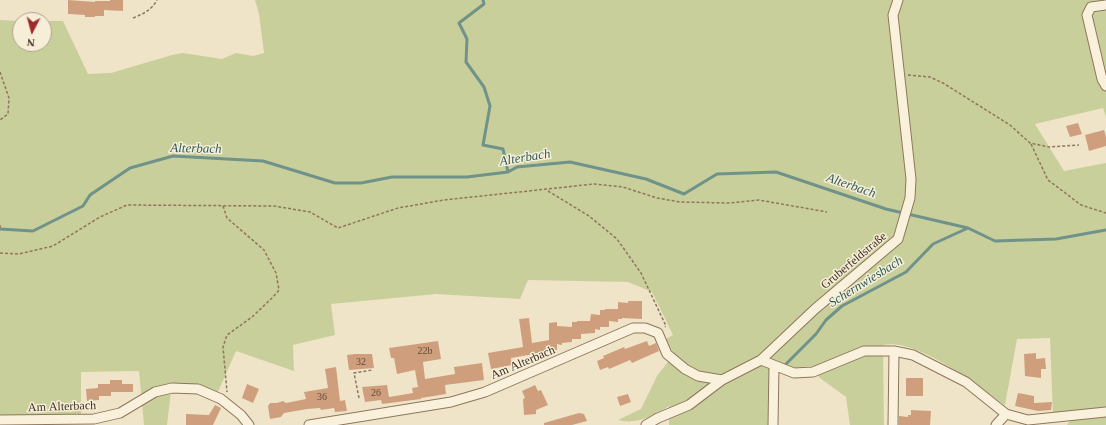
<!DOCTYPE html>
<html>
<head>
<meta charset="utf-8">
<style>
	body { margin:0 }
	#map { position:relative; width:1106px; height:425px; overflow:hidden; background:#f0e4c8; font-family:Georgia,serif }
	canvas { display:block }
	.north { position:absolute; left:12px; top:12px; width:40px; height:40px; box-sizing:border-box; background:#f7eed8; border:1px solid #ada18e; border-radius:50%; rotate:186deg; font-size:11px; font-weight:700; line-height:16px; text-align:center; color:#3d2e20 }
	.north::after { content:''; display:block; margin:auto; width:14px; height:18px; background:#9e2a2b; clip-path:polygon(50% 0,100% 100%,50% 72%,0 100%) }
</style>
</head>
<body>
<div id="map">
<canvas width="1106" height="425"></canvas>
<div class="north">N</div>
</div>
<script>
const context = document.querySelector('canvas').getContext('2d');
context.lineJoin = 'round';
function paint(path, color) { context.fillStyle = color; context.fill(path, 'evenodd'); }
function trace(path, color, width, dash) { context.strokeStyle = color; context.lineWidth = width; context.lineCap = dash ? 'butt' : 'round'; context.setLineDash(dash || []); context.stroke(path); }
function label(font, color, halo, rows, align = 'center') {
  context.font = font + ' Georgia,serif'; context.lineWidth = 3; context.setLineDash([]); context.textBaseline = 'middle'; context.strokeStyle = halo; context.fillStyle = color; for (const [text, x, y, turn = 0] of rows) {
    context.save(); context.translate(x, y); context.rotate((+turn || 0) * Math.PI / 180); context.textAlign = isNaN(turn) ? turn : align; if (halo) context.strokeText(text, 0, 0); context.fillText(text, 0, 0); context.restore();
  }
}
paint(new Path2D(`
	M255,0h851v117l-3,-9 -68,16 29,47 42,-8v262h-39l3,-4 -17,-5 -3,-78 -33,1 -12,66c-27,-19 -89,-68 -122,-60l1,80h-34l-4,-28 -26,-19 -9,-12 -41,4 -1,55h-100v-19c-16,10 -34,19 -51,14l23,-11 16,-33 17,-22 -8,-15 7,-4 -21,-43 -24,-10 -100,-2 -8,19 -84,-5 -105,10 4,31 -42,10 1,26 -58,-20 -18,41 -43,-7 -4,6 -4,34h-23l-5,-54 -58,1v45h-81v-397l20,1v23h24v-23h19l25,53 23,-1 61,-18 11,-2 39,6 14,-6 17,3 11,-3 -5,-39z`), '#c9cf9b');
trace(new Path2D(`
	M483,0l1,4 -25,19 8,16 -1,23 18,25 6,19 -7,39 20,4 5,23
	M0,229l33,2 50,-25 7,-11 40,-27 43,-12 90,5 72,22h26l31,-6h75l41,-5 9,-5 53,-5 76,17 38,15 33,-20 59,-2 110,37 82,19 27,13 61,-2 50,-9
	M785,365l31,-31 10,-14 16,-14 64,-34 27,-28 35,-16`), '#6f938a', 3);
paint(new Path2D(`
	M68,0l27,2v-1h15v-1h13v11l-19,-1v6h-9v1h-10v-2l-17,-1z
	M1078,123l4,11 -12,3 -4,-11z
	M1104,130l2,7v9l-17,5 -4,-16z
	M628,301h14v18l-20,-1v1h-4v3l-9,-1v6h-9v3l-5,-1v4l-14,1v5h-9v3l-10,1v2l-5,-1v6l-46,8 1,7 -21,4 -3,-16 35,-6 -4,-28 10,-1 3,25 17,-3v-17l8,-1v4l15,1v-5h5v-1h13l1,-7 9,1v-5h5v-1h13v-7l10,1z
	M438,341l3,18 -18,3 2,17 30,-5 -1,-7 28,-4 2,17 -39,5 1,9 -25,4v1l-39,5 -1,-4 -16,2 -3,-15 25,-2 2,12 24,-4 -1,-5 6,-1 -3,-17 -18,4 -3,-16h-3l-2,-10z
	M647,341l2,5 7,-3 3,8 -27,12 -2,-3 -21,9 -1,-2 -8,3 -3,-9 7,-3 -1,-2 21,-9 1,2z
	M1036,353v6l9,-1 1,11h-5v9l-16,-2 -1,-22z
	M355,354h17l2,14 -25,2 -2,-15z
	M336,367l4,34 5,-1 2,11 -12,1 -1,-4 -13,2 -1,-2 -13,1 -23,4 -3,4 -11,2 -2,-13 2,-3h7l6,-2 3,2 20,-4 -2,-7 24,-4 -3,-19z
	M906,378h17v18h-17z
	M110,380h12v4h11v8h-22v4h-12v4l-12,1 -1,-12 12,-1v-4h12z
	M247,384l12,5 -6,14 -11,-5z
	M535,385l3,6 3,-1 7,15 -12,5v4l-12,1 -1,-16 2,-1 -3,-7z
	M1018,393l16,3v7l18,-1 -1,8 -13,1 -23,-5z
	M628,394l3,8 -11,4 -3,-9z
	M215,405l6,3 -8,17h-27v-11l23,1z
	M911,410l20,1 -1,14h-31v-9l9,1v-2h3z
	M579,413l5,1 3,7 -15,4h-28v-2z`), '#cf9f7d');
const minor = new Path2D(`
	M1106,5l-15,2 -4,8 15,64 4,7
	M761,360l33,13 19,-1 51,-21h30l19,4 53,27 40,32 22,6 78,-8
	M0,420l94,-1 26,-6 35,-21 17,-4 26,1 23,10 20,16 8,10
	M309,425l142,-23 34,-10 148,-64h12l13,5 9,21 18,15 13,7 24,4
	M646,425l12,-7 31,-13 33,-25 39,-20 54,-51 83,-70 12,-41 1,-19 -18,-164 5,-15
	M773,425l1,-59
	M893,425l1,-74
	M996,425l10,-11`);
trace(minor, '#8d765c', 11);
trace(new Path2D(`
	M133,18c10,-4 19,-8 24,-18
	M0,72l9,26 -1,16 -8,6
	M908,75l22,2 13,6 67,42 20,18 19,4 30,-2
	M1031,144l17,36 33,25 25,8
	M548,191l41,25 28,23 24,34 25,53 -1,1
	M223,206l4,12 37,32 12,23 3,17 -6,7 -21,20 -25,18 -4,12 4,45
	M0,225v4
	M0,253l19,1 34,-8 47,-29 27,-12 147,1 36,6 28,16 60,-20 46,-8 150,-16 29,3 34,11 23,4 50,1 29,-3 68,12
	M359,398l-5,-25 18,-3`), '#8d765c', 1.5, [3, 2]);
trace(minor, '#faf1dc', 9);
label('10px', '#624a37', null, [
	["22b",425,351],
	["32",361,362],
	["26",376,393],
	["36",322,397]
]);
label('12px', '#3d2e20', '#f7eed8', [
	["Gruberfeldstraße",854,261,-40],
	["Am Alterbach",523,363,-23],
	["Am Alterbach",62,407,-2]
]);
label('italic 13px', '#2f5d5a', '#f7eed8', [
	["Alterbach",196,149,1],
	["Alterbach",525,158,-9],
	["Alterbach",851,186,19],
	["Schernwiesbach",866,282,-32]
]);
</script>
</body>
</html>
